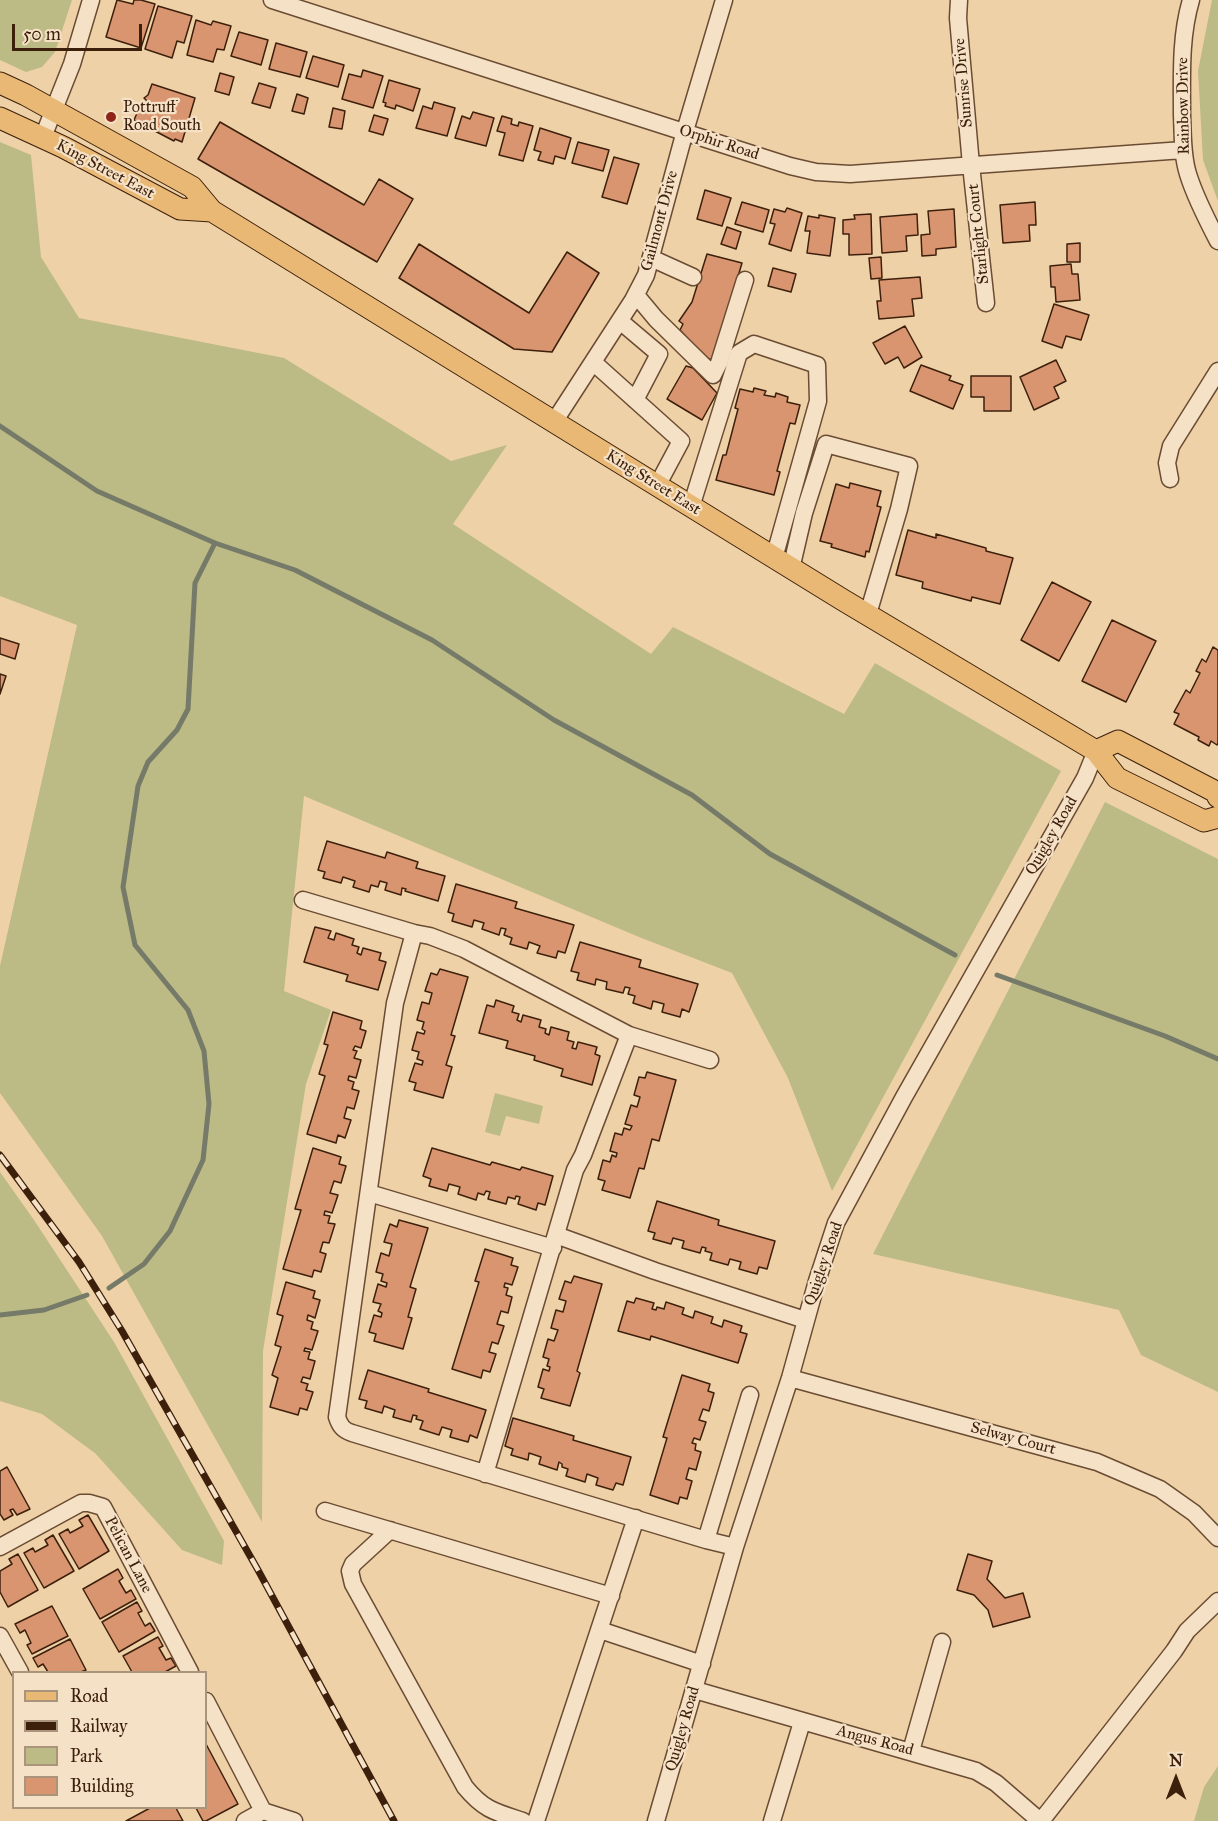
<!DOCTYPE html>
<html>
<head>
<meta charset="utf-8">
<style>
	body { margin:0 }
	#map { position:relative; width:1218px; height:1821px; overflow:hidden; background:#efd1a7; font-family:"IM FELL Great Primer",serif }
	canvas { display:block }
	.legend { position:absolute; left:12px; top:1671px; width:195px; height:138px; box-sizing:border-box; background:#f5e1c6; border:2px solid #ab947c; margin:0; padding:8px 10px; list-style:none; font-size:18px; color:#3d200c }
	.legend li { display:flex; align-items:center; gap:12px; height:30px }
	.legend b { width:30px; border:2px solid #ab947c }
	.north { position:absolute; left:1146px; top:1749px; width:60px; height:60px; -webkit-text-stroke:4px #f5e1c6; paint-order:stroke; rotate:0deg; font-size:16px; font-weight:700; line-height:24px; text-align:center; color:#3d200c }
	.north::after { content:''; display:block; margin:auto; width:21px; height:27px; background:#3d200c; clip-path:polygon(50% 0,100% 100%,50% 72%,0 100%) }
	.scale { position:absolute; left:12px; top:24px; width:130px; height:27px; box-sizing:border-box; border:3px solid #3d200c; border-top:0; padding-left:8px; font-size:18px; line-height:21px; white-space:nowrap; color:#3d200c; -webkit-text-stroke:4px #f5e1c6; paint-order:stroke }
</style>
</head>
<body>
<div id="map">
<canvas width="1218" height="1821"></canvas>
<ul class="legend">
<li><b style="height:8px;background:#e8b874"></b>Road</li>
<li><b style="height:8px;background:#3d200c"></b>Railway</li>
<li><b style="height:16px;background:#bcba85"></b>Park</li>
<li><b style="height:16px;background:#d99570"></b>Building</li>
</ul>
<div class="north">N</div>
<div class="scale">50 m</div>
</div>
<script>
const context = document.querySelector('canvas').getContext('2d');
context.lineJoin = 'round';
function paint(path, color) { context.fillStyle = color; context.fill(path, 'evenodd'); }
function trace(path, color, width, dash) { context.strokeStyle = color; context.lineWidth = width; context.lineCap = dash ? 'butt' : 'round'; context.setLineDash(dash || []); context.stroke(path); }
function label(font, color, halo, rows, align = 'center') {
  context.font = font + ' "IM FELL Great Primer",serif'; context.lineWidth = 4.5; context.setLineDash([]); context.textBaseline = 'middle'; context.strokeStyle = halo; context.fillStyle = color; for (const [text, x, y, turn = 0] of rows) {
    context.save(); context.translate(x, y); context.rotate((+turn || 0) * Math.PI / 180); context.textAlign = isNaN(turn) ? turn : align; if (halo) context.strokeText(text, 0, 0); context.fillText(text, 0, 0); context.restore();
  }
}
paint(new Path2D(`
	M0,0h72l-17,52 -13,15 -16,5 -26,-12z
	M1212,0h6v201l-15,-41 -5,-89z
	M0,142l31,13 10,102 38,61 205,40 167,103 56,-16 -54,79 198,130 22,-27 171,87 31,-51 186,108 -229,420 -44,-113 -56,-105 -93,-36 -335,-141 -20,195 47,19 -25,74 -43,267 -1,171 -160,-286 -102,-143v-127l77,-341 -77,-29z
	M1105,802l113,57v533l-77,-37 -22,-45 -246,-56z
	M495,1093l48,13 -4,18 -33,-8 -6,20 -15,-4z
	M0,1172l34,48 80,122 110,199 -2,24 -40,-15 -87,-97 -7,-5 -46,-34 -42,-13z
	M1218,1766v55h-24l10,-34z`), '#bcba85');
trace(new Path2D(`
	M0,426l97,65 118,52 80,27 137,70 122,80 138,75 78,59 185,101
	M997,975l168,61 53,23
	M109,1288l35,-24 26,-33 33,-71 6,-56 -5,-53 -16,-41 -53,-65 -12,-58 15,-101 10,-24 29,-32 11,-21 7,-126 20,-40
	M0,1315l44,-5 43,-15`), '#757b68', 5);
const building = new Path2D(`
	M117,0l16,4 1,-4h7l14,4 -14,44 -35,-11z
	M158,6l34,10 -8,27 -7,-2 -5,17 -27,-9z
	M196,20l15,5 2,-4 18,5 -7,24 -7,-1 -4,13 -26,-7z
	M239,32l29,8 -7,25 -30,-9z
	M276,43l31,9 -7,25 -31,-8z
	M313,56l31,9 -6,22 -32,-9z
	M363,70l20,6 -10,32 -31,-9 7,-25 12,3z
	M220,73l14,4 -5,18 -14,-4z
	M389,80l31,9 -7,22 -17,-6 -1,4 -10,-3 1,-3 -3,-1z
	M259,83l17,5 -6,20 -18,-5z
	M152,84l43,14 -13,44 -7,-3 -1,2 -40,-21 7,-16 4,2 2,-5 -3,-3 4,-3z
	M297,94l11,4 -4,16 -12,-3z
	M434,102l21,6 -8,28 -31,-8 7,-22 9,3z
	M333,108l12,3 -3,18 -13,-2z
	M473,112l21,6 -8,28 -31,-8 7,-22 8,3z
	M374,115l14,4 -5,16 -14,-4z
	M502,116l10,3 -1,5 7,2 1,-4 14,4 -10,35 -24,-6 6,-22 -8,-2z
	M220,122l144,83 15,-26 34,20 -36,63 -179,-103z
	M540,128l31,10 -6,21 -10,-3 -2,8 -15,-4 3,-8 -7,-2z
	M578,142l31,8 -6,21 -31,-8z
	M614,157l25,7 -12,40 -25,-7z
	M705,190l26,8 -9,28 -25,-7z
	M742,202l27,8 -6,22 -28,-8z
	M1035,202l1,23h-7l1,16 -27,2 -3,-38z
	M787,208l15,5 -11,38 -22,-7 6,-20 -5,-1 4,-14 11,3z
	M954,209l2,38 -20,2v6l-14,1 -1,-21 9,-1 -2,-23z
	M871,214l1,40 -23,1v-21h-6v-14l12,-1 -1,-4z
	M917,214l1,21 -12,1 1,15 -25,2 -2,-36z
	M819,215l16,3 -5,38 -23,-3 3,-22h-5l3,-15 11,2z
	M727,227l14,5 -5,17 -15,-5z
	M1080,243v19h-13v-18z
	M419,244l110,69 38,-61 32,21 -47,79 -38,-3 -115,-71z
	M707,254l35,9 -29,97 -4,-1 -3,3 -20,-20 3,-2 -9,-10 3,-6 -4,-3 13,-19z
	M881,257l1,21 -11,1 -2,-21z
	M1071,264l1,10h6l2,26 -24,2 -1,-15h-4l-1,-21z
	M773,268l23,6 -5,18 -23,-6z
	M920,277l2,21 -10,1 2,17 -35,3 -2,-18h4l-2,-21z
	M1054,304l35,11 -8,25 -15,-4 -4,12 -20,-7z
	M905,326l17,31 -18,11 -6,-11 -13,7 -12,-21z
	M1056,360l10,21 -12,6 5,11 -25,12 -14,-33z
	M921,365l30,11 -2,4 14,5 -10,24 -43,-18z
	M686,366l7,2 24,25 -15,27 -35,-21z
	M971,376h40v35h-27v-14h-13z
	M754,388l12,3 -2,4 11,2 1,-4 12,4 -1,5 13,3 -5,19 -5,-1 -13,48 3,1 -6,23 -58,-15 7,-25h3l12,-46 -3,-1 5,-19 13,3z
	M850,483l31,8 -4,15 4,1 -12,45 -3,-1 -1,6 -34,-10 1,-3 -12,-3 16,-57 13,4z
	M908,530l28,8v-4l50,14v3l27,7 -13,46 -28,-7 -1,4 -49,-13 1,-6 -27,-7z
	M1052,582l39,20 -32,59 -38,-21z
	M1112,620l44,21 -30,61 -44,-21z
	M0,638l19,6 -4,15 -15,-5z
	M1213,647l5,3v93l-1,2 -6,-4 -2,5 -11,-6 1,-3 -25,-13 5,-10 -5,-2 12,-22 4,3 10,-20 -4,-2 6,-12 4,3z
	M0,674l6,2 -6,18z
	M327,841l58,17 2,-6 31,10 -2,6 29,8 -7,25 -33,-10 1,-2 -4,-1 -1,7 -16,-5 2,-7 -7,-2 -2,6 -7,-2 -2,7 -16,-5 2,-6 -12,-4 -2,6 -18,-5 2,-6 -7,-2z
	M456,884l61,18 -2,6 59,17 -9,28 -7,-2 -2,7 -19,-5 3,-7 -11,-4 -2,7 -17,-5 2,-6 -8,-3 2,-6 -5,-1 -2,7 -17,-6 2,-6 -10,-3 -2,7 -20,-6 2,-7 -6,-2z
	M315,927l16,4 -3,7 6,2 2,-7 18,6 -2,6 7,2 -2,6 4,2 2,-7 18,5 -2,7 7,2 -8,28 -32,-9 2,-6 -44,-13z
	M580,942l61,18 -2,7 59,17 -9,28 -7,-3 -2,8 -18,-5 2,-8 -11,-3 -2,8 -18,-6 2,-7 -7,-2 2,-6 -5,-1 -2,6 -17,-4 1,-7 -11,-3 -1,6 -18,-5 2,-7 -8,-2z
	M440,969l28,8 -17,58 4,1 -9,29 6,2 -9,31 -29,-8 2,-7 -7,-2 6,-18 7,2 1,-4 -6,-2 2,-7 -7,-2 5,-18 7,2 1,-3 -3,-2 2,-7 -7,-2 5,-18 7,2 3,-11 -7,-2 6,-18 6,2z
	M496,1000l18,6 -2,6 7,2 -2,6 4,2 2,-7 18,5 -2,7 7,2 -1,4 4,2 2,-8 18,5 -2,8 7,2 -2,6 4,1 2,-7 19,5 -2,7 5,2 -8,29 -31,-9 2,-7 -29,-9 1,-4 -29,-8 2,-7 -29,-8 8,-28 7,2z
	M333,1012l29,9 -2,8 6,2 -5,17 -6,-2 -2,4 4,1 -3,7 7,2 -5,18 -7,-2 -1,4 6,2 -2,7 7,2 -5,18 -7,-2 -3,11 7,2 -6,18 -7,-3 -2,8 -29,-9 18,-58 -6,-2 9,-29 -4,-1z
	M647,1072l29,8 -17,61 -7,-2 -8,30 -5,-1 -9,30 -28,-8 3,-9 -7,-2 5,-19 7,2 2,-7 4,2 1,-4 -7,-2 5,-18 7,2 2,-7 6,2 2,-4 -7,-2 6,-19 6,2 3,-10 -6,-2 5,-18 6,1z
	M313,1148l28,9 -2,7 7,2 -5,17 -7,-2 -4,12 8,2 -6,18 -7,-2 -1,4 6,1 -2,7 7,1 -6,19 -6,-1 -3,10 6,2 -5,18 -7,-2 -2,7 -29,-8 18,-59 -6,-1z
	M432,1148l58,17 2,-3 28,8 2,-3 31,9 -8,29 -7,-2 -2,7 -18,-6 2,-7 -4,-1 -1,3 -7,-2 -2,7 -18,-5 2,-7 -4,-1 -2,4 -6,-2 -2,7 -18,-6 2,-7 -11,-3 -2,7 -18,-5 2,-7 -8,-3z
	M657,1201l62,19 -1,5 57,16 -8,28 -8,-2 -2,7 -18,-5 2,-7 -11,-3 -2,6 -18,-5 2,-7 -7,-2 1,-3 -4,-1 -2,6 -18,-5 2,-7 -11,-3 -2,6 -18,-5 2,-6 -7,-2z
	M399,1220l29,8 -18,59 6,2 -8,28 4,1 -9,31 -29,-8 2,-7 -7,-2 5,-17 7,2 1,-4 -4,-2 3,-7 -8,-2 5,-18 8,3 1,-4 -6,-2 2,-7 -7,-2 5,-19 8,3 3,-12 -8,-2 6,-18 7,3z
	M485,1249l28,9 -2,7 7,2 -6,18 -7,-2 -1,4 4,1 -2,7 6,2 -4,16 -7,-2 -4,13 7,2 -6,18 -6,-2 -3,10 7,2 -6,18 -7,-2 -2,8 -29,-9 27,-87 -4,-1z
	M574,1276l28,8 -25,87 3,2 -10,33 -29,-8 3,-9 -6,-2 5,-18 6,2 1,-4 -3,-1 2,-7 -6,-2 5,-18 6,2 4,-11 -7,-2 5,-18 7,2 3,-11 -7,-2 6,-18 6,2z
	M286,1282l29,9 -2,7 7,2 -5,18 -7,-3 -1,5 6,2 -2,7 7,2 -6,19 -7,-2 -1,3 6,1 -2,7 7,2 -5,18 -7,-2 -2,5 7,2 -2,6 7,2 -6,18 -7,-2 -2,7 -28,-8 8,-29 -6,-3 9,-28 -6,-2 8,-29 -6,-2z
	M636,1298l18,5 -2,6 4,1 1,-3 7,2 2,-7 18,6 -2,6 11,4 2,-7 18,6 -2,6 11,4 2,-7 18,6 -2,6 7,2 -9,29 -87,-27 -1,4 -32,-9 9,-30 7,2z
	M368,1370l61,19 -1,3 58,18 -9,28 -7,-3 -2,7 -18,-5 2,-7 -10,-3 -3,8 -19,-6 3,-8 -7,-2 1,-3 -4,-1 -2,7 -18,-5 2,-7 -11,-4 -2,7 -17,-5 2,-7 -8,-2z
	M682,1375l28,9 -2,7 6,2 -5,18 -6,-2 -4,11 7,2 -6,18 -6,-2 -2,5 4,1 -1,6 6,2 -5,18 -7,-2 -3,11 6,2 -5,18 -7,-2 -2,7 -28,-9 17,-57 -4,-1z
	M513,1418l61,18 -1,4 58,17 -8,28 -7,-2 -3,7 -17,-5 2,-7 -11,-4 -2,8 -19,-6 2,-7 -6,-2v-3l-3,-2 -2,8 -18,-6 2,-7 -12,-4 -1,7 -17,-5 2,-6 -8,-3z
	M7,1467l23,42 -13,6 -4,-6 -3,1 3,5 -9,5 -4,-6v-43z
	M88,1515l21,36 -30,18 -20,-35 9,-5 2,4 13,-7 -4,-6z
	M53,1535l21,36 -30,17 -20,-35 9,-5 2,4 13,-7 -3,-5z
	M18,1554l20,36 -30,17 -8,-15v-21l12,-7 -3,-5z
	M968,1554l24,7 -5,18 18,19 18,-5 7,24 -37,10 -5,-17 -14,-15 -17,-5z
	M118,1569l5,9 -4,3 7,12 5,-3 5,9 -36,20 -17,-30z
	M137,1602l5,9 -4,2 7,13 5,-3 5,8 -36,21 -17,-30z
	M52,1606l16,30 -36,18 -5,-9 4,-2 -6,-13 -5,3 -5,-9z
	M158,1637l5,9 -4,2 7,12 5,-2 5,8 -11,6h-33l-9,-16z
	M70,1639l16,31 -5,2h-33l-5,-8 -5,3 -5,-9z
	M206,1744l32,60 -32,17h-3l-7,-13h10z
	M150,1808h26l7,13h-57z`);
paint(building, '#d99570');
trace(building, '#3d200c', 1.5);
const minor = new Path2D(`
	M272,0l518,166 26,6 34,2 333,-24
	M959,0l-1,18 13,147 15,138
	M1191,0c-11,37 -9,76 -9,115 1,20 0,40 6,59 7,23 19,46 30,67
	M43,137l29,-73 19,-64
	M651,258l42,19
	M636,295l20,24 57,56 6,-12 26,-83
	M620,321l39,33 -24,46
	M593,362l88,79 -24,45
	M554,422l79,-122 13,-25 39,-144 39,-131
	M1170,479l-3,-16 4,-17 47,-75
	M691,507l48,-154 15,-9 63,21 1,36 -44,157
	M791,569l13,-56 22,-69 83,22 -10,43 -31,105
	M303,900l111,33 16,3 34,13 165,86 81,25
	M414,933l-19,70 -58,414c3,9 6,13 15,16l354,107 29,7
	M369,1193l184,55
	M556,1235l99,36 150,49
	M790,1378l307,84 63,27 34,24 24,25
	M485,1474l90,-304 8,-15 46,-120
	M325,1511l286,85
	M390,1530l-37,34 -3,7 3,13 112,203c19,23 30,25 58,34
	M706,1540l44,-145
	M0,1547l81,-44h8l14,4 87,165
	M600,1630l102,34
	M0,1636l20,36
	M695,1690l281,81 20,12 44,38
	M206,1701l57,110
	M911,1751l31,-109
	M245,1821l18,-10 31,10
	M536,1821l100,-303
	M656,1821l79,-274 55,-169 27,-97 19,-58 68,-126 181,-319 11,-27
	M772,1821l30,-99
	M1041,1821l133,-170 13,-20 31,-30`);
const major = new Path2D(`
	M0,83l26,12 166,92 20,24 631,389 253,151 21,27 87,43 14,-4
	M0,118l63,29 117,62 32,2
	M1096,751l22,-10 98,51 2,5`);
trace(minor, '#6a4c33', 19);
trace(major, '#3d200c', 23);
trace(minor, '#f5e1c6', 16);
trace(major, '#e8b874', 21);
const rail = new Path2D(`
	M0,1155l79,107 43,69 136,239 136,251`);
trace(rail, '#3d200c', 7);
trace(rail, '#f5e1c6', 4.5, [14]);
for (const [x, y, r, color] of [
	[111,117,6,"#8f2418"]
]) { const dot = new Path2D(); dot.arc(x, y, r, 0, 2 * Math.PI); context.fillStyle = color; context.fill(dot); trace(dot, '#f5e1c6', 2); }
label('16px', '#3d200c', '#f5e1c6', [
	["Sunrise Drive",964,83,-95],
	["Rainbow Drive",1184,106,-91],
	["Orphir Road",719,143,18],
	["King Street East",105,170,28],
	["Gailmont Drive",660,221,-75],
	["Starlight Court",979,234,-96],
	["King Street East",653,483,32],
	["Quigley Road",1052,836,-60],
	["Quigley Road",824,1264,-71],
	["Selway Court",1013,1439,15],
	["Pelican Lane",128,1555,62],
	["Quigley Road",683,1729,-74],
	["Angus Road",875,1741,15]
]);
label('16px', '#3d200c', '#f5e1c6', [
	["Pottruff",123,108],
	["Road South",123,126]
], 'left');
</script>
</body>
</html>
